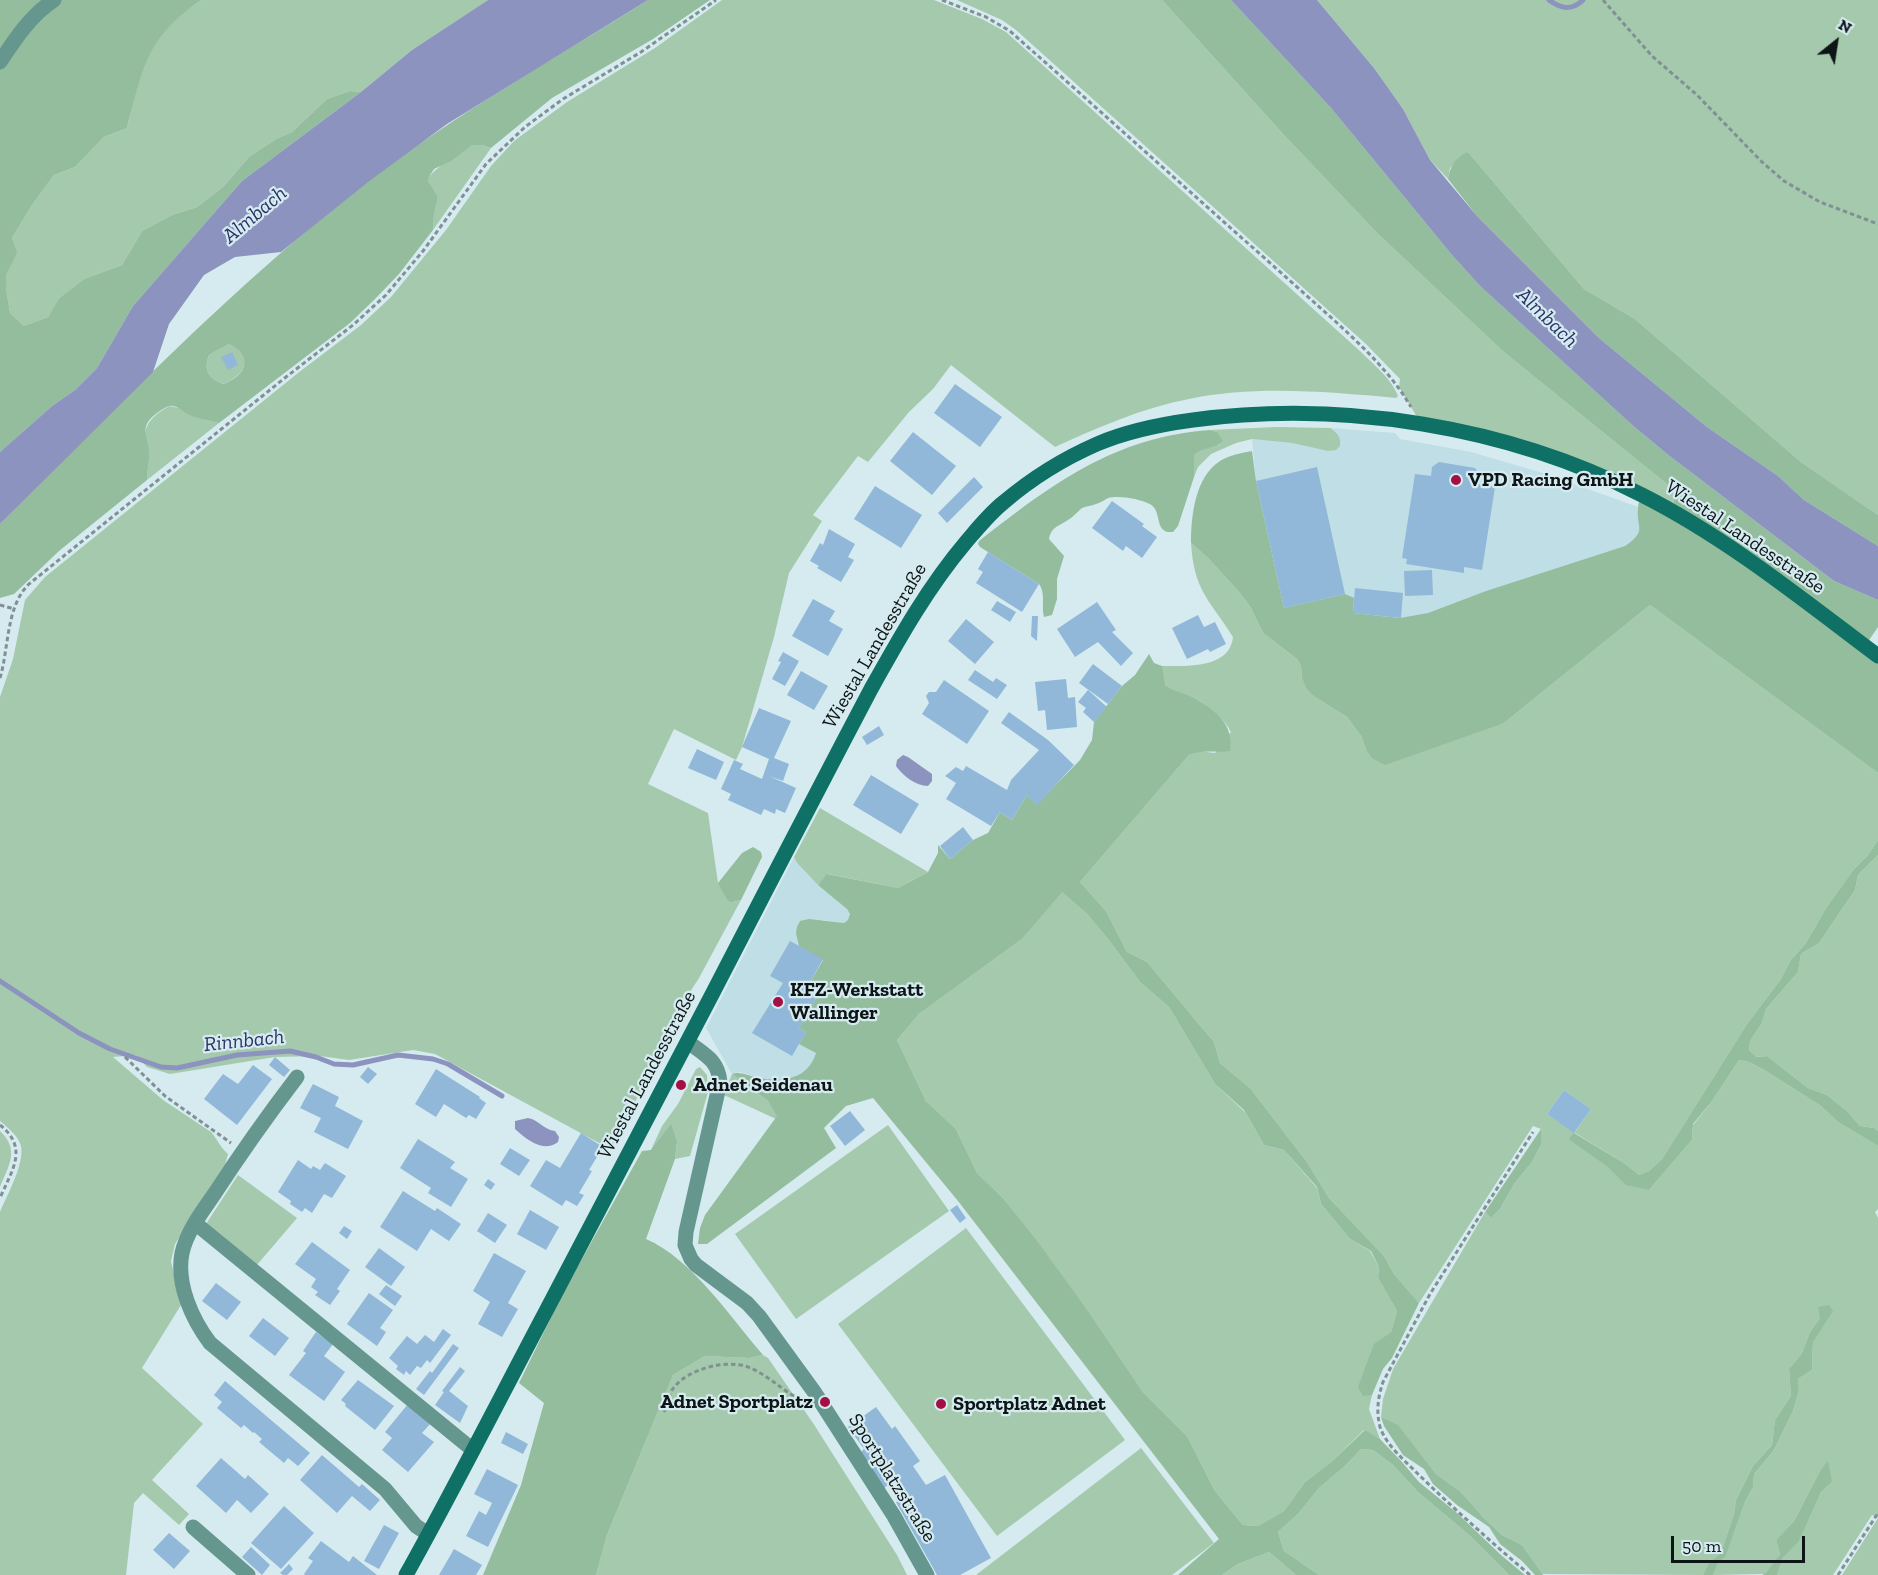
<!DOCTYPE html>
<html>
<head>
<meta charset="utf-8">
<style>
	body { margin:0 }
	#map { position:relative; width:1878px; height:1575px; overflow:hidden; background:#d5ebf0; font-family:"Zilla Slab",serif }
	canvas { display:block }
	.north { position:absolute; left:1806px; top:12px; width:60px; height:60px; -webkit-text-stroke:4px #d5ebf0; paint-order:stroke; rotate:30deg; font-size:16px; font-weight:700; line-height:24px; text-align:center; color:#0d1516 }
	.north::after { content:''; display:block; margin:auto; width:21px; height:27px; background:#0d1516; clip-path:polygon(50% 0,100% 100%,50% 72%,0 100%) }
	.scale { position:absolute; left:1671px; top:1536px; width:134px; height:27px; box-sizing:border-box; border:3px solid #0d1516; border-top:0; padding-left:8px; font-size:18px; line-height:21px; white-space:nowrap; color:#0d1516; -webkit-text-stroke:4px #d5ebf0; paint-order:stroke }
</style>
</head>
<body>
<div id="map">
<canvas width="1878" height="1575"></canvas>
<div class="north">N</div>
<div class="scale">50 m</div>
</div>
<script>
const context = document.querySelector('canvas').getContext('2d');
context.lineJoin = 'round';
function paint(path, color) { context.fillStyle = color; context.fill(path, 'evenodd'); }
function trace(path, color, width, dash) { context.strokeStyle = color; context.lineWidth = width; context.lineCap = dash ? 'butt' : 'round'; context.setLineDash(dash || []); context.stroke(path); }
function label(font, color, halo, rows, align = 'center') {
  context.font = font + ' "Zilla Slab",serif'; context.lineWidth = 4.5; context.setLineDash([]); context.textBaseline = 'middle'; context.strokeStyle = halo; context.fillStyle = color; for (const [text, x, y, turn = 0] of rows) {
    context.save(); context.translate(x, y); context.rotate((+turn || 0) * Math.PI / 180); context.textAlign = isNaN(turn) ? turn : align; if (halo) context.strokeText(text, 0, 0); context.fillText(text, 0, 0); context.restore();
  }
}
paint(new Path2D(`
	M1330,428l65,5 5,6 71,13 75,22 92,33 2,21 -2,8 -13,10 -139,45 -58,22 -27,5 -117,-10 -28,-127 -4,-42 40,4 37,8 11,-11 -3,-7z
	M794,857l3,6 9,10 41,36 3,5 -2,6 -4,3 -21,-3 -24,26 24,13 -17,32 11,6 -11,35 10,21 -3,9 -9,10 -15,8 -19,1 -30,-9 -8,2 -26,-46z`), '#bfdee5');
paint(new Path2D(`
	M201,0h287l-76,50 -51,42 -11,-1 -23,8 -35,33 -16,7 -27,18 -26,30 -26,20 -25,8 -30,16 -20,34 -38,14 -25,19 -11,19 -24,9 -14,-13 -4,-25v-13l10,-22 -4,-15 20,-33 22,-30 21,-8 29,-30 23,-9c7,-27 11,-59 25,-82 12,-19 31,-34 49,-46z
	M722,0h212l48,19 24,13 355,320c13,13 30,26 37,44l-2,2c-68,-6 -139,-13 -207,1 -47,9 -90,28 -134,48l-104,-82 -18,24 -24,23 -41,50 -10,-6 -45,59 9,6 -33,52 -15,64 -32,110 -6,13 -62,-31 -26,55 60,29 10,70 16,19 7,-2 -42,78 -33,51 -17,44 -37,77 -177,-96 -22,-4 -64,10 -29,-4 -45,1 -105,17 -23,-7 -11,-12 -23,2 50,43 48,32c7,8 8,14 17,22l-3,11 -50,79 -4,17 10,44 -39,63 61,56 -51,56 37,34 -10,11 -36,-32 -9,10 -8,72h-126v-363c7,-17 27,-52 20,-69 -4,-9 -13,-16 -20,-22v-424l13,-38 12,-59 20,-23 253,-204 63,-48 30,-28 32,-39 23,-28 45,-64 23,-25 53,-39 88,-54z
	M957,0h205l121,134 95,100 127,119 168,136 1,23 -67,-34 -187,-56 -21,-35 1,-8 -34,-35 -350,-314 -14,-10z
	M1317,0h561v515l-77,-53 -166,-143 -51,-30 -116,-137 -18,16 -2,11 -18,-19 -27,-51 -29,-41z
	M472,145h10l9,3 -58,82 1,-15 4,-18c-3,-4 -9,-12 -10,-17 0,-8 36,-31 44,-35z
	M229,344c25,13 17,31 -6,40 -14,-6 -20,-13 -14,-29z
	M169,406l10,2 19,10 21,5 -72,57c0,-8 2,-16 2,-24 1,-4 -2,-9 -3,-13 -4,-19 8,-28 23,-37z
	M1276,427l54,1c8,5 11,9 10,18l-4,4 -8,1 -36,-8 -40,-4 -16,4 -25,11 -13,13 -4,10v-22l4,-4 22,-7 -3,-12 -7,-2z
	M1191,543l17,15 33,36 10,14 12,25 34,26 4,7 1,12 13,19 32,20 14,19 5,13 138,-26 146,-118 228,168v67l-10,15 -14,14 -28,39 -20,35 -16,18 -9,18 -34,45 -85,135 -13,12 -10,4 -15,-12 -49,-30 -7,6 81,51 43,-50 1,-15 19,-24 27,-41 10,2 17,9 55,35 17,16 40,24v63l-3,3 3,6v357h-36l36,-57 -6,-3 -39,60h-56l6,-17 16,-18 22,-48 11,-10 -12,-11 -26,50 -18,19 4,14 -14,20 -53,1 5,-11 8,-10 19,-52 8,-15 1,-13 20,-24 19,-39 5,-17v-15l14,-9 1,-28 5,-10 2,-14 -10,14 -8,21 -13,16 2,27 -16,24 -3,25 -19,21 -17,34 -2,14 -13,39 -12,9 -6,13 -161,-1 -20,-29 -20,-10 -18,-17 -23,-26 -25,-18 -38,-48 -17,-9 2,-18 10,-30 92,-157 6,6 9,-9 14,-25 18,-22 9,-17v-16l-8,-3 -114,177 -25,-29 -10,-18 -55,-58 -22,-36 -57,-74 -30,-25 -6,-21 -67,-80 -20,-10 -21,-41 -26,-29 109,-127 8,-4 18,2 16,-21c-7,-14 -22,-26 -35,-33 -10,-5 -24,-5 -31,-14 -3,-5 -3,-13 -3,-19 23,0 68,3 71,-29 -24,-38 -39,-46 -42,-94zM1564,1090l27,19 -16,23 -28,-18z
	M820,808l108,64 -30,16 -70,-14 -10,11 -21,-22 -3,-6z
	M1878,855v276l-4,-3 -14,-2 -12,-14 -21,-17 -19,-7 -41,-32 -12,1 -6,-7 1,-9 12,-18 4,-14 32,-37 3,-18 18,-11 36,-53 3,-15z
	M1061,891l26,23 21,25 32,43 29,25 46,77 30,28 19,33 20,5 33,38 4,16 29,35 20,12 9,16 -1,11 19,33 -6,21 -17,13 -11,50h9l-3,14 11,30 -16,-9 -33,32 -26,20 -21,29 -26,15 -15,-1 -28,-34 -28,-55 -44,-44 -52,-77 -88,-117 -26,-25 -21,-44 -30,-28 -29,-61 22,-26 103,-75z
	M700,1067l7,8 1,17 -18,64 -15,3 2,-17 -26,8 11,-24 16,-22 18,-35z
	M732,1074l36,27 10,15 -2,3 -52,-24z
	M888,1125l61,86 -153,108 -61,-85z
	M0,1131c20,19 9,34 0,56z
	M238,1175l59,43 -41,48 -50,-42z
	M966,1228l159,212 -128,96 -159,-212z
	M763,1355l5,3 45,65 84,132 10,20h-311l11,-40 66,-160 32,-19 44,2z
	M1141,1448l73,95 -42,32h-196z
	M1361,1449l12,1 20,15 25,27 51,43 40,40h-190l-35,-24 -6,-19 20,-18 21,-26 26,-22z
	M1269,1552l27,23h-74l16,-11z`), '#a5c9ad');
paint(new Path2D(`
	M0,0h201c-55,38 -58,67 -74,128l-23,9 -29,30 -21,8 -22,30 -20,33 5,15 -11,22v13l4,25 14,13 24,-9 11,-19 25,-19 38,-14 20,-34 30,-16 25,-8 26,-20 26,-30 27,-18 16,-7 35,-33 23,-8 11,1 -119,89 -109,125 -36,62 -22,22 -23,16 -52,46z
	M648,0h62l-57,39 -101,59 -61,50 -9,-3h-10l-21,16 -17,8 -5,8 -1,4 10,16 -4,18 -1,15 -34,44 -24,25 -25,24 -131,100c-11,-3 -23,-4 -33,-10 -5,-3 -10,-8 -17,-7 -4,1 -9,5 -12,7 -18,13 -10,22 -8,38 1,9 -2,20 -2,29l-88,71 -45,43 -14,4v-74c118,-118 235,-240 367,-342 89,-68 187,-123 281,-182zM229,344c25,13 17,32 -6,40 -14,-6 -20,-13 -14,-29z
	M1162,0h69l100,108 121,147 28,31 151,138 36,30 167,127 44,19v27l-13,19 13,10v117l-228,-168 -146,118 -119,42 -13,-7 -6,-9 -5,-13 -14,-19 -32,-20 -8,-8 -5,-11 -1,-12 -4,-7 -34,-26 -12,-25 -10,-14 -33,-36 -17,-15c0,-27 4,-66 29,-82 9,-6 22,-8 32,-10l4,30 28,127 61,-14 9,4 -1,15 47,5 28,-5 58,-22 139,-45c23,-16 11,-17 13,-38 0,-4 2,-9 3,-14l33,17 -1,-22 -168,-136 -127,-119 -95,-100z
	M1468,152l116,137 51,30 166,143 77,53v31l-74,-46 -26,-24 -71,-49 -108,-89 -122,-122 -29,-37c2,-12 7,-22 20,-27z
	M1210,430l7,2 6,9c-7,8 -21,6 -29,14v22l-16,49 -5,6c-20,2 -10,-21 -23,-28 -10,-5 -31,-9 -42,-6 -4,2 -8,5 -12,6 -5,2 -9,2 -14,4 -5,4 -9,9 -14,12 -9,6 -17,7 -19,19l15,17 -7,23v20l-5,16 -8,2c-3,-11 2,-24 -5,-33l-59,-37 -2,-3 1,-3c73,-57 135,-104 231,-111z
	M1149,654l5,9 8,3 3,19c10,8 21,8 31,14 21,12 38,26 34,52 -14,2 -29,-2 -41,4l-109,127 26,29 21,41 20,10 67,80 6,21 30,25 57,74 22,36 55,58 10,18 25,29 -27,55 -9,11 -11,26 -9,1 -5,-9 16,-43 17,-12 6,-21 -19,-33 1,-11 -8,-16 -21,-12 -29,-35 -4,-17 -33,-37 -20,-5 -20,-35 -29,-26 -46,-77 -29,-25 -32,-43 -21,-25 -25,-22 -40,47 -103,75 -22,26 29,61 30,28 21,44 26,25 34,43 54,74 52,77 44,44 28,55 28,34 15,1 26,-15 21,-29 26,-20 34,-32 15,9 22,23 17,20 38,31 44,42 24,20h-16l-40,-40 -51,-43 -25,-27 -20,-15 -12,-1 -16,17 -26,22 -21,26 -20,18 6,19 35,24h-23l-27,-23 -31,12 -16,11h-44l41,-36 -261,-338 -85,-103 -27,8 -22,22 12,20 -129,96h-9l2,-16 5,-13 72,-99 -9,-15 -36,-27c8,-3 15,1 23,3 25,6 52,4 61,-24l-17,-9 7,-12 -7,-4 18,-31 -12,-6 18,-31 -24,-14 -3,-13 1,-6 3,-6 9,-2 35,4 4,-3 2,-6 -3,-5 -29,-24 9,-11 71,14 30,-16 10,-19v-8l12,14 23,-19 15,-7 12,-21 12,8 15,-25 10,9 43,-44 12,-20 2,-18 28,-36 13,-11z
	M1878,840v15l-20,20 -3,15 -36,53 -18,11 -3,18 -32,37 -4,14 -12,18 -1,9 7,7 11,-1 41,32 19,7 21,17 12,14 14,2 4,3v15l-40,-24 -17,-16 -55,-35 -17,-9 -10,-2 -27,41 -19,23 -1,16 -43,50 -23,-5 -19,-19 -39,-27 6,-6 50,30 15,12 10,-4 13,-12 85,-135 34,-45 9,-18 16,-18 20,-35 28,-39 14,-14z
	M753,847l8,5 1,5 -21,43 -8,2 -5,-1 -10,-18 24,-30z
	M671,1124l6,18 -2,17 -29,80c45,19 85,79 117,116l-14,3 -44,-2 -32,19 -66,160 -11,40h-113l38,-90 23,-82 -25,-20 44,-90 79,-142 9,-1z
	M1541,1129v16l-9,17 -18,22 -14,25 -9,9 -6,-6z
	M1829,1305l4,6 -20,31 -1,28 -14,9v15l-5,17 -19,39 -20,24 -1,13 -8,15 -19,53 -8,9 -5,11h-10l6,-13 12,-9 13,-39 2,-14 17,-34 19,-21 3,-25 16,-24 -2,-27 13,-16 8,-21 10,-14 -2,-11z
	M1381,1417l17,8 38,49 25,18 23,26 18,17 20,10 21,30h-8l-13,-14 -22,-17 -11,-17 -32,-22 -24,-21 -9,-15 -21,-14 -19,-29z
	M1828,1461l4,21 -11,10 -22,49 -16,17 -6,17h-15l4,-2 14,-19 -4,-14 18,-19 26,-50z`), '#93bd9d');
paint(new Path2D(`
	M488,0h160l-201,124 -79,58 -87,70 -46,5 -31,18 -35,49 -16,48 -153,152v-72l52,-46 23,-16 22,-22 36,-62 109,-125 119,-89 51,-42z
	M1231,0h86l57,68 29,41 27,51 47,56 122,122 108,89 71,49 26,24 74,46v54l-44,-19 -167,-127 -36,-30 -151,-138 -28,-31 -121,-147z
	M903,755l5,2 24,17v7l-4,5c-12,0 -25,-10 -32,-20l1,-6z
	M528,1118c11,2 16,12 27,13l4,6 -1,5c-15,11 -31,-2 -43,-13v-8z`), '#8b93be');
trace(new Path2D(`
	M1549,0c12,9 23,11 34,0
	M0,981l79,52 31,16 51,18 16,1 60,-13 53,-4 26,6 18,7 19,1 45,-10 35,4 15,5 54,32`), '#8b93be', 5);
paint(new Path2D(`
	M232,352l6,13 -10,5 -7,-13z
	M955,384l47,33 -22,30 -46,-34z
	M913,432l43,34 -24,29 -42,-34z
	M1439,462l36,6 5,7 -1,9 16,3 -13,83 -18,-3v6l-58,-9 1,-5 -5,-1 13,-84 16,2 1,-9z
	M1317,467l28,127 -61,14 -28,-127z
	M974,477l9,10 -36,36 -9,-10z
	M875,486l47,29 -21,33 -47,-29z
	M1112,501l32,23 -2,2 15,11 -15,21 -16,-12 -3,5 -31,-23z
	M829,529l26,15 -7,13 6,3 -13,22 -24,-14 2,-2 -9,-5 10,-18 3,2z
	M988,552l51,32 -17,28 -46,-29 7,-11 -5,-3z
	M1432,570l1,25 -28,1 -1,-25z
	M1355,588l48,5 -2,25 -48,-5z
	M813,599l22,12 -6,10 14,8 -15,27 -36,-20z
	M997,601l19,11 -6,10 -19,-12z
	M1097,602l19,28 -4,2 21,21 -12,13 -23,-24 -23,15 -18,-28z
	M1198,615l6,12 11,-5 11,22 -16,8 -2,-3 -21,10 -15,-31z
	M1032,616h6l-1,25 -6,-5z
	M966,619l28,23 -19,22 -27,-23z
	M783,652l16,9 -14,25 -13,-7 9,-17 -3,-1z
	M1093,664l29,22 -14,18 -29,-21z
	M975,670l18,12 3,-4 11,7 -10,14 -29,-19z
	M801,671l27,15 -14,24 -27,-15z
	M1066,679l2,19 7,-1 2,30 -30,3 -2,-20 -7,1 -3,-29z
	M944,680l45,31 -22,33 -45,-30 7,-11 -3,-7 3,-4h7z
	M1088,690l19,17 -13,15 -11,-10 3,-4 -8,-6z
	M759,708l32,13 -17,37 15,6 -6,17 -14,-5 27,12 -11,25 -9,-4 -1,5 -11,-5 -3,6 -33,-15 3,-6 -10,-5 13,-29 9,4 -3,5 22,10 7,-20 -27,-12z
	M1009,712l39,28 26,25 -37,40 -10,-10 -15,25 -12,-8 -9,14 -45,-27 10,-16 -11,-7 11,-9 7,4 3,-5 41,24 4,-10 28,-30 -38,-27z
	M879,726l5,9 -17,10 -5,-8z
	M697,749l27,13 -8,18 -28,-12z
	M871,775l48,29 -18,30 -48,-29z
	M963,827l10,13 -23,19 -10,-13z
	M790,941l33,18 -18,32 12,6 -18,31 7,4 -14,24 -40,-23 31,-50 -13,-7z
	M275,1057l15,13 -6,7 -15,-12z
	M253,1065l19,14 -35,46 -33,-26 19,-25 15,10z
	M368,1067l9,7 -9,10 -8,-7z
	M436,1069l44,28 -1,1 7,5 -10,16 -7,-4 -3,3 -22,-14 -8,13 -21,-13z
	M313,1084l26,13 -4,9 28,15 -15,28 -34,-17 7,-14 -21,-10z
	M1564,1090l27,19 -17,24 -27,-19z
	M850,1111l15,19 -20,16 -15,-20z
	M581,1133l22,14 -14,23 3,1 -13,22 5,2 -7,11 -11,-6 -4,6 -32,-20 16,-26 14,8z
	M418,1139l37,23 -5,6 18,11 -17,28 -23,-14 3,-5 -31,-20z
	M510,1148l20,12 -11,16 -19,-12z
	M298,1160l13,9 2,-3 7,4 5,-7 21,13 -14,22 -8,-4 -12,19 -7,-5 -3,4 -12,-8 1,-3 -13,-9z
	M488,1179l7,5 -4,6 -7,-5z
	M403,1191l32,20 2,-3 24,16 -12,17 -18,-12 -14,22 -37,-24z
	M957,1205l9,13 -6,5 -10,-13z
	M530,1210l29,17 -13,23 -29,-16z
	M488,1213l19,12 -12,18 -18,-12z
	M344,1226l8,5 -5,8 -8,-6z
	M312,1242l38,28 -13,19 3,2 -10,14 -15,-10 3,-3 -7,-5 5,-8 -21,-15z
	M379,1248l26,19 -14,19 -26,-19z
	M494,1253l32,18 -18,32 10,6 -16,28 -24,-13 12,-22 -17,-11z
	M216,1283l25,19 -14,18 -25,-19z
	M386,1285l16,11 -7,10 -16,-12z
	M369,1293l24,17 -13,18 6,4 -9,14 -30,-22z
	M263,1318l26,20 -14,18 -26,-20z
	M443,1329l8,6 -21,28 -3,-3 -6,8 -4,-2 -7,9 -4,-4 -2,4 -8,-6 2,-3 -9,-8 18,-22 10,8 8,-9 9,7z
	M316,1332l17,12 -9,12 21,16 -21,29 -35,-26 17,-22 -3,-2z
	M453,1344l6,4 -35,47 -8,-6 14,-18 2,2z
	M460,1367l5,4 -16,20 19,15 -8,17 -25,-18 9,-13 -2,-1z
	M358,1380l36,26 -19,24 -30,-24 1,-2 -5,-4z
	M225,1381l85,72 -12,13 -10,-8 -4,5 -25,-21 3,-3 -8,-7 -1,1 -9,-8 -3,3 -24,-20 5,-6 -8,-7z
	M408,1404l23,19 -9,10 12,9 -26,30 -26,-22 10,-12 -7,-6z
	M876,1407l16,22 3,-3 25,35 -7,5 13,19 19,-10 46,83 -31,17h-23l-41,-73 9,-5 -12,-16 -9,7 -24,-35 4,-4 -16,-22z
	M506,1432l22,12 -5,10 -22,-11z
	M322,1455l37,32 3,-3 18,16 -10,11 -18,-15 -15,17 -37,-33z
	M221,1458l24,21 3,-4 21,19 -18,19 -14,-13 -11,13 -30,-27z
	M487,1469l31,16 -30,62 -22,-11 13,-25 7,4 6,-12 -18,-9z
	M284,1506l30,27 -33,36 -30,-26z
	M384,1525l15,8 -20,36 -15,-8z
	M169,1533l21,18 -16,18 -21,-19z
	M321,1541l28,21 4,-6 24,19h-72l-1,-1 9,-13 -5,-3z
	M251,1547l19,18 -8,10 -20,-18z
	M454,1549l28,16 -6,10h-37z
	M289,1564l4,5 -6,6h-4l-3,-2z`), '#91b8d9');
trace(new Path2D(`
	M942,0l44,17 24,14 325,290c29,27 56,52 76,86
	M1603,0l49,56 45,39 65,67 22,19 36,21 58,22
	M0,605l14,4
	M0,678c9,-30 6,-72 29,-94l257,-207 67,-52 33,-30 37,-44 63,-87 39,-37 38,-28 78,-47 75,-52
	M125,1057l40,39 66,47
	M0,1125c29,23 12,45 0,73
	M664,1412c2,-7 4,-15 8,-22 14,-21 53,-31 76,-23 16,6 30,19 44,28l7,2
	M1530,1575c-39,-33 -77,-67 -113,-102 -13,-13 -31,-28 -37,-46 -4,-16 -2,-30 3,-45l47,-88 103,-162
	M1838,1575l40,-62`), '#809093', 3, [4.5, 3]);
trace(new Path2D(`
	M0,62c15,-23 31,-47 54,-62
	M688,1042c17,13 30,18 32,40l-34,150 -1,13 6,14 5,6 51,38 12,13 56,77 79,123 33,59
	M297,1077c-29,38 -56,76 -82,116 -13,19 -28,38 -33,60 -6,31 10,66 28,90l175,146 31,37 12,8
	M195,1223l278,227
	M193,1527l55,48`), '#65978f', 15);
trace(new Path2D(`
	M406,1575c48,-86 93,-175 139,-262 74,-140 147,-279 219,-419 36,-69 71,-137 107,-205 29,-52 57,-102 95,-147 12,-14 24,-29 38,-40 27,-23 61,-44 93,-58 28,-12 66,-20 96,-24 150,-20 314,6 449,75 85,43 160,104 236,161`), '#0f7065', 15);
for (const [x, y, r, color] of [
	[1456,480,6,"#a60f44"],
	[778,1002,6,"#a60f44"],
	[681,1085,6,"#a60f44"],
	[825,1402,6,"#a60f44"],
	[941,1404,6,"#a60f44"]
]) { const dot = new Path2D(); dot.arc(x, y, r, 0, 2 * Math.PI); context.fillStyle = color; context.fill(dot); trace(dot, '#d5ebf0', 2); }
label('bold 20px', '#0d1516', '#d5ebf0', [
	["VPD Racing GmbH",1468,480],
	["KFZ-Werkstatt",790,990],
	["Wallinger",790,1013],
	["Adnet Seidenau",693,1085],
	["Adnet Sportplatz",813,1402,"right"],
	["Sportplatz Adnet",953,1404]
], 'left');
label('20px', '#0d1516', '#d5ebf0', [
	["Wiestal Landesstraße",1745,537,34],
	["Wiestal Landesstraße",875,646,-60],
	["Wiestal Landesstraße",647,1075,-62],
	["Sportplatzstraße",892,1478,58]
]);
label('italic 21px', '#2c3268', '#d5ebf0', [
	["Almbach",255,215,-40],
	["Almbach",1547,318,44],
	["Rinnbach",244,1041,-6]
]);
</script>
</body>
</html>
